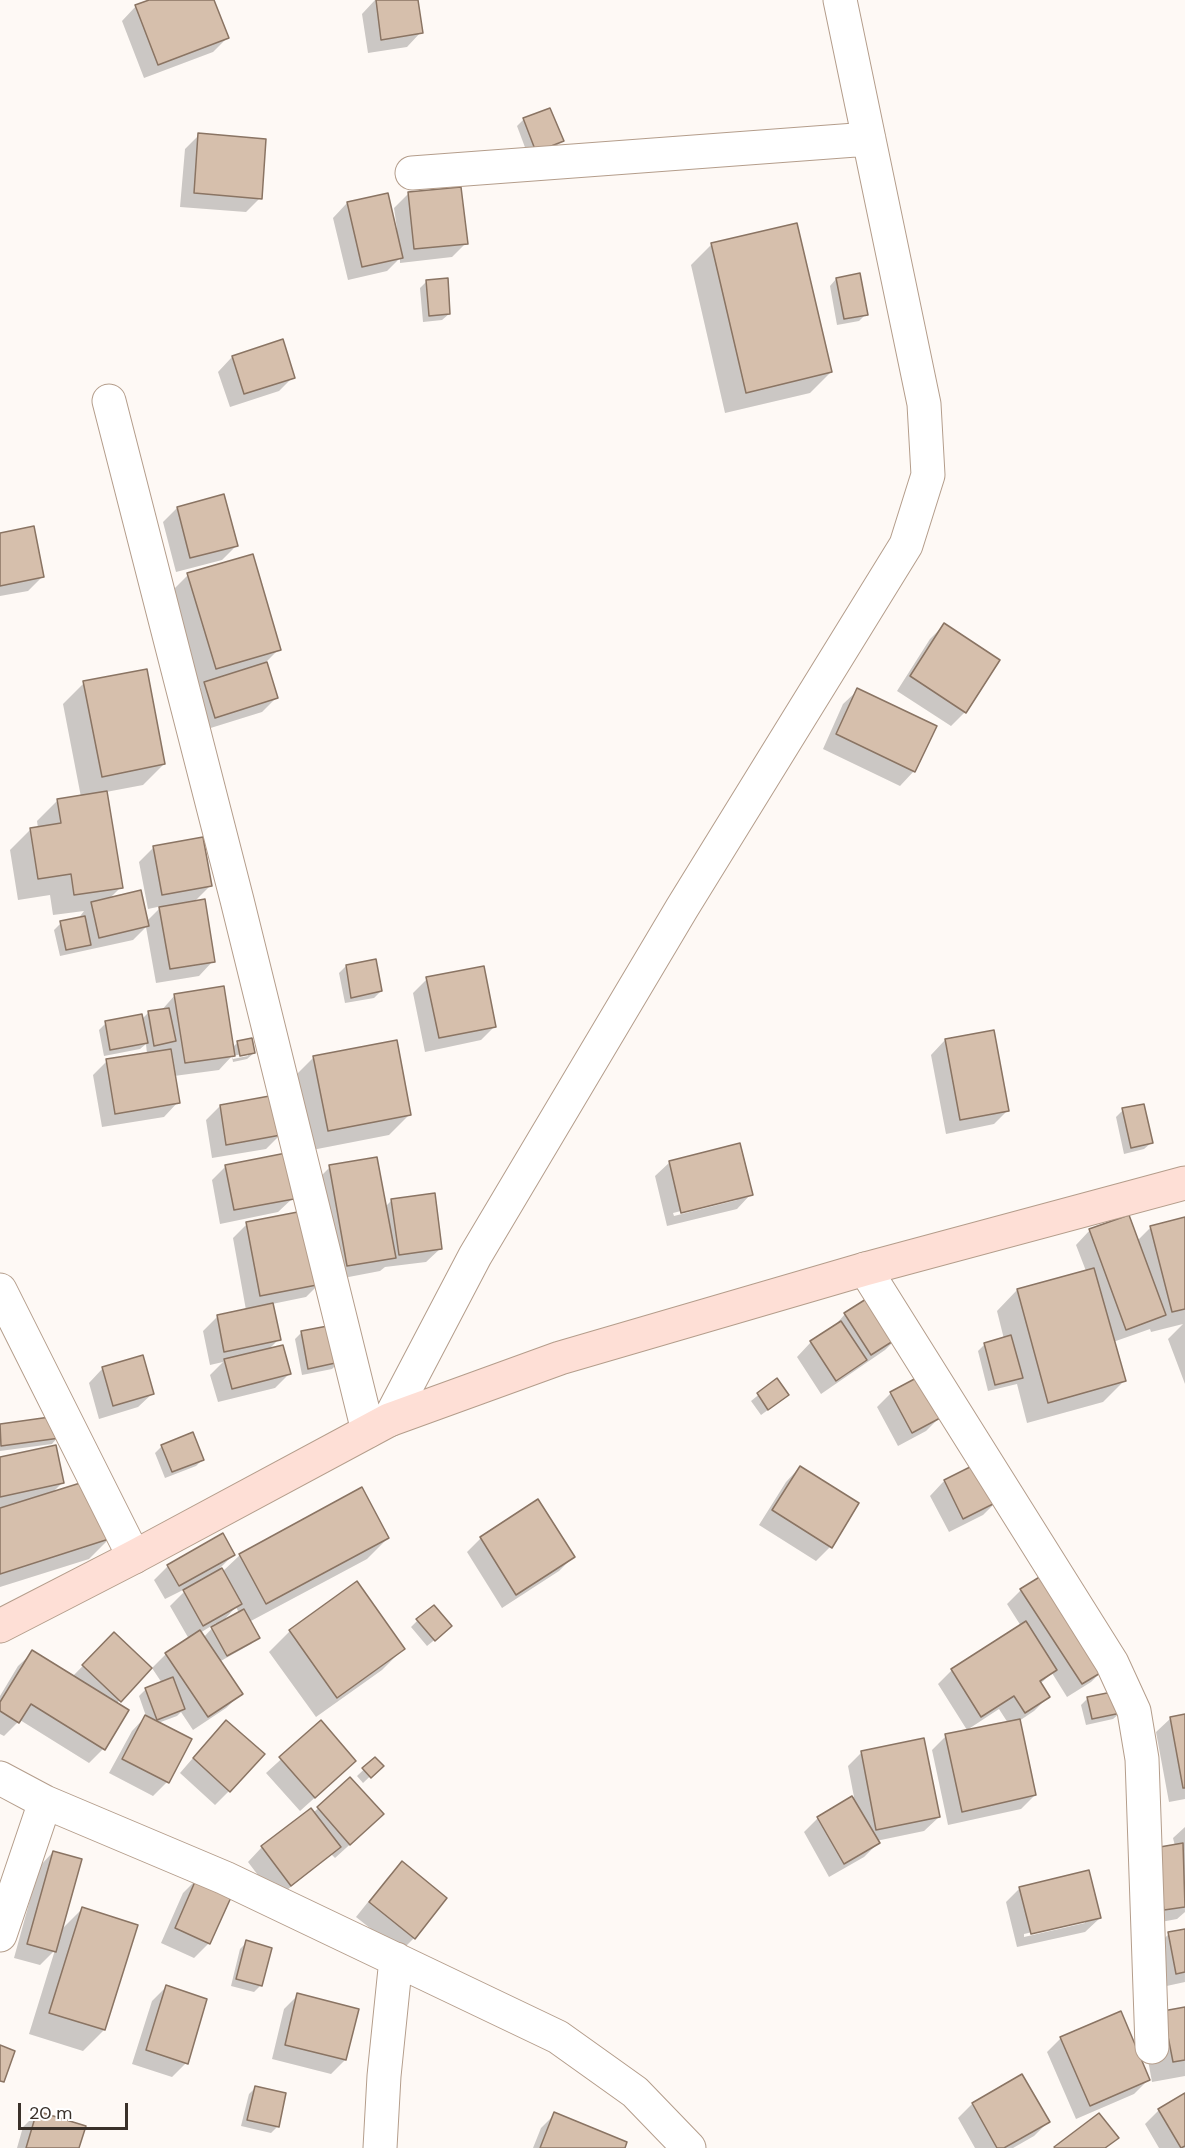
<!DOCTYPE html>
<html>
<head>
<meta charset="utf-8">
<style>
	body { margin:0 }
	#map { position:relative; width:1185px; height:2148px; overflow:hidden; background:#fef9f5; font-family:"DM Sans",sans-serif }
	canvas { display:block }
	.scale { position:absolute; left:18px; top:2103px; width:110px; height:27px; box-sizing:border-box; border:3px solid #3a312a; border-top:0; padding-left:8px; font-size:18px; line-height:21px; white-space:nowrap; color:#3a312a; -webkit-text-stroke:4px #fff; paint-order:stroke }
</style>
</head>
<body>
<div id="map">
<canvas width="1185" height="2148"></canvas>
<div class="scale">20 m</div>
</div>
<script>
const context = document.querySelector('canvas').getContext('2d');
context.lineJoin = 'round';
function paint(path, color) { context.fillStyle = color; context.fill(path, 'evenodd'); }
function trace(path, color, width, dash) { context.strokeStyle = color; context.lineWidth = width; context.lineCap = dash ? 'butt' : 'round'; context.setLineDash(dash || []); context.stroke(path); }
paint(new Path2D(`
	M153,0h60l14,38 -14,14 -69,26 -22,-57 14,-15z
	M375,0h42l4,32 -14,15 -39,6 -6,-39z
	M524,119l38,22 -7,6 -26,11 -12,-32z
	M199,135l61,63 -14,14 -66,-5 5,-58z
	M409,193l57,50 -14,14 -52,6v-5l-13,13 -39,9 -15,-62 14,-15 50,26 -3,-21z
	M712,244l119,128 -21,21 -85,20 -34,-148z
	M836,279l30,35 -7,7 -22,4 -7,-39z
	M426,282l23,32 -7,6 -19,2 -3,-34z
	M282,341l11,36 -14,14 -49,16 -12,-35 14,-15z
	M177,508l59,38 -14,14 -46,12 -13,-50z
	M0,534l42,43 -14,14 -28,5z
	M188,575l91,74 -14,14 11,35 -14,14 -61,19 -10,-34 10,-10 -6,2 -28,-93z
	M944,625l21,87 -14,14 -54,-35 33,-52z
	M84,683l80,81 -21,21 -37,7 15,95 -12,12 37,23 16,-16 -14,3 -9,-47 14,-14 58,37 -18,18 20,58 -14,15 -43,7 -10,-56 -13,13 -73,16 -6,-26 7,-7 17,-4 6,-8 -31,4 -3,-20 -32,5 -8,-50 21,-21 7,-1 -1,-7 21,-21 23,-3 -18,-93z
	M858,690l77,37 -21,44 -14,15 -77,-37 20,-45z
	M346,966l35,25 -7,7 -29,5 -6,-30z
	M427,979l68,47 -14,14 -56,12 -12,-59z
	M175,995l57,53 6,-6 16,11 -7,6 -14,3 -1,-6 -13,14 -45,6 4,26 -14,15 -62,10 -9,-52 14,-14 40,-7 -1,-10 -6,5 -36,7 -5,-26 7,-7 36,-4 6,-6 13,-2zM248,1053v3l-15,3 -1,-3z
	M945,1040l63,70 -14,14 -48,10 -15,-79z
	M314,1057l96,57 -21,21 -82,16 -14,-73z
	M220,1106l60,29 -14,14 -54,9 -6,-38z
	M1123,1110l28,33 -7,6 -20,5 -8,-37z
	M670,1162l81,32 -14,15 -70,17 -12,-50zM737,1197v3l-63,16 -1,-3z
	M226,1166l67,32 -15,14 -58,12 -8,-44z
	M330,1167l55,40 7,-7 49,48 -15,14 -41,5 -5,4 -47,9 -17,-99z
	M1185,1219v165l-17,-45 15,-15 -32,8 -1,-3 -37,13 11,39 -21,21 -76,21 -10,-39 -29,7 -10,-40 7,-7 19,-5 -7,-28 20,-21 69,-19 -10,-26 14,-15 47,11 14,-14z
	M247,1224l73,59 -14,14 -34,7 7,35 -11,11 21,24 -14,14 -57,14 -8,-27 13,-13 -13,3 -7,-34 14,-14 29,-7 -13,-72z
	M845,1314l54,22 -14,14 -64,44 -24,-37 14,-15 21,-13z
	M302,1332l37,30 -7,7 -30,6 -7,-36z
	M103,1368l50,25 -15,14 -39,12 -10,-36z
	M777,1380l3,21 -19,14 -10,-14z
	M891,1393l49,24 -14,14 -28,15 -21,-39z
	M56,1418l2,19 -6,7 -52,7v-26z
	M162,1446l41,13 -7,7 -31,12 -10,-25z
	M0,1459l62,24 -10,10 58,45 -21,21 -89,28z
	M980,1464l17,37 -14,14 -34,17 -19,-36 14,-15z
	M800,1467l57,37 -27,43 -14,14 -57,-36 27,-43z
	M538,1501l35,56 -14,14 -57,37 -35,-56 14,-14z
	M388,1538l-21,21 -118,63 9,15 -7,7 -32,18 22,32 -15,14 -33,22 -12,-18 -4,4 -19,7 32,16 -23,43 -14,14 -44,-23 23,-42 14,-15 -7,-20 7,-7 16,-6 -10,-15 14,-14 23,-15 -19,-33 19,-19 -24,12 -11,-19 14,-14 65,-11 -13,13 2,4 18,-17zM236,1607l3,6 -18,10zM216,1623v1l-13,14 -3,-5z
	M1021,1590l84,78 -14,14 -24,15 -15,-24 -12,11 8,13 -14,14 -15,10 16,74 -14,14 -73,16 -16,-75 14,-14 62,-13 -9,-14 -32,21 -29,-46 14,-14 69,-44 -14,-22z
	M417,1621l26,12 -16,13 -16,-19z
	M290,1631l113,18 -21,21 -66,47 -47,-65z
	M114,1634l36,34 -34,36 11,7 -24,38 -14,14 -69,-43 -16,16 -4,-2v-38l18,-30 15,-14 39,25z
	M1088,1698l32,15 -7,6 -27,6 -5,-20z
	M1185,1715v84l-16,3 -13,-70 15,-14z
	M321,1723l19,52 -40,36 -34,-38z
	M212,1736l17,55 -14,14 -35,-32z
	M862,1752l77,65 -15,14 -48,10 2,2 -14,14 -35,20 -25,-45 14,-14 36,-21 -6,-31z
	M375,1759l6,7 -18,17 -6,-7z
	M350,1779l18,49 -33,30 -4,-4 -55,45 -28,-37 14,-15 51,-34z
	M1185,1827v85l-8,7 -27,5 25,-78 -2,-8z
	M53,1852l7,79 22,-22 54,17 -32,104 -21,21 -54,-17 26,-84 -15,15 -26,-7 25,-91z
	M402,1863l12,75 -14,14 -44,-35 32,-40z
	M198,1878l33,16 -22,49 -15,15 -33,-15 22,-50z
	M1020,1888l80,30 -15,14 -68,15 -11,-45zM1085,1920v3l-61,14v-3z
	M1185,1930v52l-23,5 -8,-39 15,-14z
	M247,1942l14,43 -7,7 -23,-6 9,-37z
	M166,1987l20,76 -14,14 -40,-13 20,-63z
	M298,1995l47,65 -14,14 -59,-15 12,-50z
	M1185,2009v67l-33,6 -9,-49z
	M1061,2038l87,42 -14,14 -58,25 -29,-67z
	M256,2087l22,39 -7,7 -30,-7 8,-32z
	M1185,2095v53h-26l-14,-24 14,-14z
	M972,2104l76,18 -14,14 -21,12h-38l-17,-30z
	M37,2113l41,35h-61l6,-21z
	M555,2114l68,34h-90l8,-20z`), '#0003');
const building = new Path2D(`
	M149,0h65l15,38 -71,27 -23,-60z
	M376,0h42l5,33 -42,7z
	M550,108l14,33 -28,11 -13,-34z
	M198,133l68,6 -4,60 -68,-6z
	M461,187l7,57 -54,5 -6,-57z
	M388,193l15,65 -41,9 -15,-65z
	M797,223l35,149 -86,21 -35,-150z
	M860,273l8,42 -24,4 -8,-41z
	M448,278l2,36 -21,2 -3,-36z
	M283,339l12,39 -51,16 -12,-38z
	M224,494l14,52 -48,12 -13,-51z
	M34,526l10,51 -44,9v-53z
	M253,554l28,96 -65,19 -29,-96z
	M944,623l56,37 -34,53 -56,-37z
	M267,662l11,36 -63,20 -11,-36z
	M147,669l18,95 -63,13 -19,-96z
	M857,688l80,38 -22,46 -79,-38z
	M107,791l16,97 -49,7 -3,-21 -33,5 -8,-51 31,-5 -4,-24z
	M203,837l9,49 -50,9 -9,-49z
	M141,890l8,36 -50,12 -8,-36z
	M205,899l10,63 -45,7 -11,-62z
	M85,916l6,29 -25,5 -6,-29z
	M376,959l6,32 -31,7 -5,-33z
	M484,966l12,61 -57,11 -13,-61z
	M224,986l11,70 -50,7 -11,-69z
	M169,1008l7,33 -22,5 -6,-35z
	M142,1014l6,29 -38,7 -5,-29z
	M994,1030l15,81 -49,9 -15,-81z
	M252,1038l3,15 -15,3 -3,-15z
	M397,1040l14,75 -83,16 -15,-75z
	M171,1049l9,54 -65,11 -9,-55z
	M275,1095l6,40 -55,10 -6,-40z
	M1144,1104l9,39 -22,5 -9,-40z
	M740,1143l13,52 -72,18 -12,-52z
	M286,1153l8,46 -60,11 -9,-45z
	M377,1157l19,101 -49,8 -18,-101z
	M435,1193l7,56 -43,6 -8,-56z
	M308,1210l14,74 -62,12 -14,-74z
	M1129,1215l37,100 -40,15 -37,-101z
	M1185,1217v92l-13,3 -22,-86z
	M1094,1268l32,113 -78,22 -31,-114z
	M874,1294l27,42 -30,19 -27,-42z
	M273,1303l8,37 -57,12 -7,-37z
	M841,1321l26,39 -31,21 -26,-40z
	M333,1325l7,37 -32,7 -7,-38z
	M1011,1335l12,43 -28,7 -11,-42z
	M283,1345l8,29 -59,15 -8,-30z
	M143,1355l11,39 -41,12 -11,-39z
	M920,1376l22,41 -30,16 -22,-41z
	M777,1378l12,17 -21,15 -11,-17z
	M57,1416l3,22 -59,8 -1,-22z
	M193,1432l11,28 -32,12 -11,-27z
	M56,1445l8,38 -64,14v-40z
	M980,1462l19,39 -36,18 -19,-39z
	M800,1466l59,37 -27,45 -60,-38z
	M93,1479l19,59 -112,36v-66z
	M362,1487l27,51 -123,66 -27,-50z
	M538,1499l37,58 -59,38 -36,-58z
	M223,1533l12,22 -56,31 -12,-21z
	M222,1568l20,36 -39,22 -20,-36z
	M1046,1573l61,96 -25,15 -62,-95z
	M357,1581l48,68 -68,49 -48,-68z
	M434,1605l18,21 -17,15 -19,-22z
	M244,1609l16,29 -33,18 -16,-29z
	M1026,1621l31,49 -17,11 10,16 -25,16 -11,-17 -33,21 -30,-48z
	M200,1630l43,64 -35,23 -43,-64z
	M114,1632l38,36 -31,34 -39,-37z
	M32,1650l97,60 -24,40 -74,-46 -12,19 -19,-12v-9z
	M173,1677l12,32 -28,11 -12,-32z
	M1117,1691l4,22 -29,6 -5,-22z
	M1185,1714v74h-2l-13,-71z
	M145,1715l47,24 -23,44 -47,-24z
	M1020,1719l16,76 -74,17 -17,-78z
	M226,1720l39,34 -35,38 -37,-34z
	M321,1720l35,41 -41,37 -36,-41z
	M924,1738l16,79 -64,13 -15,-79z
	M375,1757l9,9 -13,12 -9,-10z
	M350,1777l34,37 -34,31 -33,-38z
	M852,1796l28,47 -36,21 -27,-47z
	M311,1808l30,39 -50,39 -30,-40z
	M1183,1843l2,64 -21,3 -10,-62z
	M53,1851l29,8 -26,93 -29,-8z
	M402,1861l45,37 -32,41 -46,-37z
	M1089,1870l12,48 -70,16 -12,-47z
	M197,1877l36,16 -23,51 -35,-16z
	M82,1907l56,18 -33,105 -56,-17z
	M1185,1929v43l-9,2 -8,-42z
	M246,1940l26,8 -10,38 -26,-7z
	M166,1985l41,14 -19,65 -42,-14z
	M297,1993l62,16 -13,51 -61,-15z
	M1185,2007v53l-12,2 -10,-51z
	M1121,2011l29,69 -60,26 -30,-69z
	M0,2045l15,6 -11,31 -4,-1z
	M1022,2074l28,48 -46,26h-7l-25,-45z
	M255,2086l31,7 -7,34 -32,-7z
	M1185,2093v53l-4,2 -23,-39z
	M37,2111l49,15 -7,22h-53z
	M554,2112l73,30 -2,6h-85z
	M1099,2113l20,25 -14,10h-50l-1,-1z`);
paint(building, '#d6bfac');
trace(building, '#8a7463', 1.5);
const street = new Path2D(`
	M412,173l457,-34
	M109,401l128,499 131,531
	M865,1269l247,394 22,48 8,48 10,288
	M0,1290l134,267
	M389,1420l86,-164 207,-348 224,-363 22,-70 -4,-71 -84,-404
	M0,1778l45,24 180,76 333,159 77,55 54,56
	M0,1935l45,-133
	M380,2148l4,-72 12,-117`);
const secondary = new Path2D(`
	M0,1626l134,-69 255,-137 171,-62 305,-89 320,-86`);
trace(street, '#b49d8b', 35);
trace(secondary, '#b49d8b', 35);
trace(street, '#fff', 33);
trace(secondary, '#fedfd6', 33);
</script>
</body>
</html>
